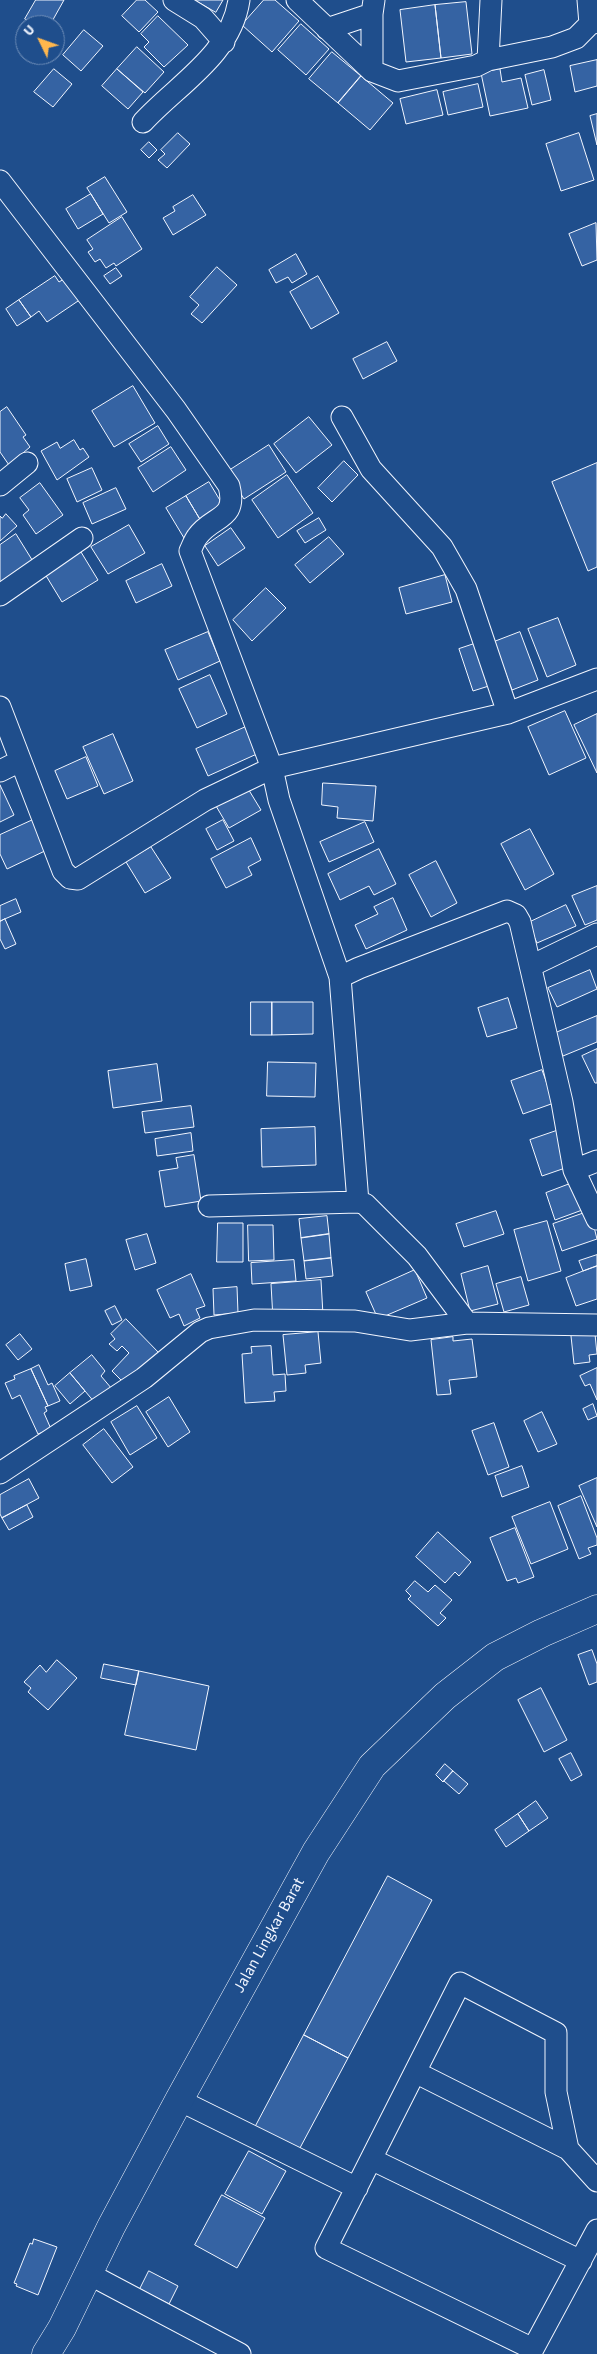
<!DOCTYPE html>
<html>
<head>
<meta charset="utf-8">
<style>
	body { margin:0 }
	#map { position:relative; width:597px; height:2354px; overflow:hidden; background:#1f4e8c; font-family:"Source Sans 3",sans-serif }
	canvas { display:block }
	.north { position:absolute; left:15px; top:15px; width:50px; height:50px; box-sizing:border-box; background:#1f4e8c; border:1px solid #7391ba; border-radius:50%; rotate:312deg; font-size:14px; font-weight:700; line-height:20px; text-align:center; color:#f2f6ff }
	.north::after { content:''; display:block; margin:auto; width:18px; height:22px; background:#ffb74d; clip-path:polygon(50% 0,100% 100%,50% 72%,0 100%) }
</style>
</head>
<body>
<div id="map">
<canvas width="597" height="2354"></canvas>
<div class="north">U</div>
</div>
<script>
const context = document.querySelector('canvas').getContext('2d');
context.lineJoin = 'round';
function paint(path, color) { context.fillStyle = color; context.fill(path, 'evenodd'); }
function trace(path, color, width, dash) { context.strokeStyle = color; context.lineWidth = width; context.lineCap = dash ? 'butt' : 'round'; context.setLineDash(dash || []); context.stroke(path); }
function label(font, color, halo, rows, align = 'center') {
  context.font = font + ' "Source Sans 3",sans-serif'; context.lineWidth = 4; context.setLineDash([]); context.textBaseline = 'middle'; context.strokeStyle = halo; context.fillStyle = color; for (const [text, x, y, turn = 0] of rows) {
    context.save(); context.translate(x, y); context.rotate((+turn || 0) * Math.PI / 180); context.textAlign = isNaN(turn) ? turn : align; if (halo) context.strokeText(text, 0, 0); context.fillText(text, 0, 0); context.restore();
  }
}
const building = new Path2D(`
	M36,0h28l-14,25h-15l-10,-6z
	M137,0h8l13,12 -19,20 -17,-16z
	M195,0h28l-7,12z
	M264,0h11l24,21 -27,31 -30,-27z
	M466,2l6,52 -31,4 -6,-53z
	M435,5l6,53 -35,4 -6,-52z
	M158,16l30,29 -24,22 -20,-20 5,-5 -8,-8z
	M301,24l28,25 -23,26 -28,-25z
	M84,30l19,16 -22,25 -18,-16z
	M137,47l27,25 -19,21 -28,-24z
	M332,52l29,24 -23,27 -29,-24z
	M597,60v26l-22,6 -5,-26z
	M54,69l18,15 -19,23 -19,-15z
	M117,69l26,23 -15,17 -26,-23z
	M500,69l2,13 19,-4 7,30 -38,8 -9,-43z
	M544,70l7,30 -19,5 -7,-30z
	M361,76l32,27 -23,27 -32,-27z
	M478,84l5,23 -35,8 -5,-23z
	M437,90l6,25 -37,9 -6,-25z
	M597,114v31l-7,-29z
	M178,133l12,11 -23,24 -9,-8 7,-6 -4,-4z
	M579,133l15,47 -33,11 -15,-47z
	M149,142l8,8 -8,8 -8,-8z
	M105,177l22,35 -18,11 -22,-35z
	M91,194l12,20 -25,15 -12,-20z
	M193,195l13,20 -33,20 -10,-17 12,-7 -2,-4z
	M122,217l20,32 -26,17 -2,-3 -8,5 -6,-9 -5,3 -7,-10 5,-3 -6,-9z
	M596,223l1,37 -15,6 -13,-32z
	M296,254l11,20 -15,9 -4,-6 -12,6 -7,-13z
	M217,267l20,18 -35,38 -11,-9 8,-9 -9,-8z
	M116,268l6,8 -12,8 -6,-8z
	M55,276l4,6 8,-5 14,22 -34,23 -8,-11 -8,6 -12,-17z
	M318,276l21,37 -28,16 -21,-37z
	M19,300l12,17 -14,9 -11,-17z
	M387,342l10,19 -34,18 -10,-20z
	M133,386l22,37 -41,24 -22,-36z
	M7,407l19,28 -3,2 7,10 -21,18 -9,-13v-40z
	M309,417l23,28 -36,28 -22,-29z
	M158,426l11,18 -28,18 -12,-18z
	M74,440l6,10 3,-2 6,9 -32,23 -16,-29 16,-9 3,6z
	M269,445l17,27 -42,27 -17,-27z
	M171,447l15,23 -33,22 -15,-24z
	M344,461l14,14 -26,27 -14,-14z
	M597,463v104l-9,4 -36,-89z
	M92,468l10,22 -25,12 -10,-23z
	M287,475l26,38 -35,25 -26,-38z
	M209,482l18,30 -23,14 -18,-30z
	M40,483l23,32 -27,19 -13,-19 6,-5 -9,-12z
	M116,488l10,21 -34,15 -9,-21z
	M186,496l18,30 -20,12 -18,-30z
	M6,514l11,12 -17,15v-25l2,2z
	M319,518l7,12 -21,13 -8,-12z
	M129,525l16,28 -37,21 -17,-27z
	M231,528l14,20 -27,18 -13,-20z
	M16,534l18,29 -34,22v-40z
	M329,537l15,17 -34,29 -15,-18z
	M81,552l17,28 -36,22 -17,-28z
	M162,564l10,22 -36,17 -10,-22z
	M445,575l7,27 -46,12 -7,-26z
	M266,588l20,20 -34,33 -19,-21z
	M558,618l18,47 -29,12 -19,-48z
	M208,632l12,29 -42,19 -13,-30z
	M520,632l18,48 -26,10 -18,-48z
	M480,642l15,42 -22,7 -14,-42z
	M210,675l17,39 -30,14 -18,-39z
	M565,711l21,47 -37,17 -21,-48z
	M597,714v59l-23,-48z
	M248,726l11,27 -51,23 -12,-27z
	M113,734l20,47 -29,13 -21,-47z
	M86,757l12,29 -31,13 -12,-28z
	M323,783l53,3 -3,35 -36,-3 1,-11 -16,-2z
	M0,785l14,30 -14,7z
	M247,787l14,23 -32,18 -13,-22z
	M35,819l14,30 -42,20 -7,-15v-19z
	M223,820l11,21 -17,9 -11,-21z
	M365,822l9,20 -45,20 -9,-20z
	M530,829l24,45 -29,16 -24,-46z
	M251,838l10,22 -13,7 4,8 -26,13 -15,-29z
	M151,847l20,31 -26,15 -19,-31z
	M379,849l17,35 -22,11 -5,-9 -29,14 -12,-26z
	M436,861l21,42 -26,14 -22,-42z
	M597,886v34l-12,5 -13,-29z
	M393,898l14,32 -41,19 -11,-24 23,-11 -4,-7z
	M16,899l5,13 -21,9v-15z
	M566,905l10,21 -39,17 -9,-20z
	M5,919l11,25 -11,5 -5,-10v-17z
	M590,970l7,19 -40,18 -9,-19z
	M508,998l9,30 -30,9 -9,-29z
	M251,1002h21v33h-21z
	M272,1002h41v32l-41,1z
	M597,1016v26l-34,14 -10,-22z
	M597,1049v34h-2l-13,-27z
	M268,1062l48,1 -1,34 -48,-1z
	M157,1064l5,37 -49,7 -5,-37z
	M542,1070l12,33 -31,11 -12,-33z
	M191,1106l3,21 -49,6 -3,-21z
	M315,1127l1,38 -54,2 -1,-38z
	M559,1130l12,36 -29,10 -12,-36z
	M191,1133l2,18 -36,5 -2,-17z
	M194,1155l7,46 -36,6 -6,-36 19,-3 -2,-10z
	M575,1182l10,27 -30,11 -9,-27z
	M496,1211l8,23 -40,13 -8,-23z
	M590,1211l7,28 -35,12 -9,-27z
	M327,1216l2,18 -28,4 -2,-19z
	M547,1221l14,50 -33,10 -14,-51z
	M218,1223h25v39h-26z
	M248,1225h25l1,35 -25,1z
	M147,1234l9,29 -21,7 -9,-30z
	M329,1234l2,24 -27,3 -3,-23z
	M597,1255v11l-14,5 -4,-10z
	M331,1258l2,18 -27,3 -2,-18z
	M86,1259l6,27 -22,5 -5,-27z
	M294,1260l2,21 -44,3 -1,-21z
	M488,1266l10,38 -28,7 -9,-37z
	M597,1266v33l-21,7 -10,-28z
	M415,1270l12,28 -49,21 -12,-27z
	M191,1274l14,32 -9,3 4,9 -16,8 -5,-12 -9,4 -13,-28z
	M521,1277l8,28 -25,7 -8,-28z
	M321,1280l2,35 -50,4 -2,-35z
	M237,1287l1,26 -24,2 -1,-26z
	M115,1306l7,14 -10,5 -7,-14z
	M126,1319l34,35 -33,32 -15,-15 17,-18 -7,-7 -5,5 -8,-7 6,-5 -4,-5z
	M318,1332l3,31 -16,2 1,8 -19,2 -4,-40z
	M20,1334l12,15 -14,11 -12,-15z
	M595,1334l2,20 -8,1 1,7 -16,2 -3,-28z
	M453,1337v4l19,-2 5,38 -28,3 2,14 -14,1 -6,-55z
	M271,1346l2,29 12,-1 1,17 -12,1 1,9 -30,2 -3,-49 10,-1 -1,-6z
	M92,1355l13,16 -4,5 11,13 -17,14 -25,-30z
	M39,1365l9,20 4,-2 8,18 -12,5 -17,-37z
	M597,1368v32l-7,-16 -5,2 -5,-10z
	M31,1369l17,37 -3,1 2,4 -3,2 7,16 -13,5 -18,-39 -8,4 -7,-16 10,-4 -1,-3z
	M70,1373l15,18 -15,13 -15,-18z
	M169,1397l21,35 -22,15 -22,-35z
	M593,1404l4,12 -9,4 -5,-11z
	M137,1406l20,32 -27,17 -19,-33z
	M542,1412l15,32 -19,8 -14,-31z
	M494,1423l15,44 -21,8 -16,-44z
	M104,1429l29,38 -21,16 -29,-38z
	M522,1466l7,21 -27,10 -7,-21z
	M597,1478v49l-18,-41z
	M29,1479l10,19 -37,20 -2,-4v-19z
	M581,1496l16,42v7l-9,3 3,6 -12,5 -21,-53z
	M550,1502l18,47 -37,15 -19,-47z
	M27,1505l6,12 -24,13 -7,-12z
	M515,1528l19,49 -16,6 -2,-5 -9,3 -17,-43z
	M438,1532l33,30 -12,14 -4,-4 -10,11 -29,-26z
	M415,1581l13,11 7,-7 17,15 -12,13 6,5 -8,8 -30,-27 3,-3 -5,-5z
	M592,1650l5,14v18l-8,3 -11,-30z
	M57,1660l20,18 -29,32 -20,-18 3,-4 -7,-6 16,-17 6,7z
	M104,1664l35,7 -3,14 -35,-7z
	M139,1671l70,15 -13,64 -71,-15z
	M541,1688l26,52 -23,12 -26,-52z
	M571,1753l11,22 -11,6 -12,-22z
	M445,1764l8,7 -10,11 -7,-7z
	M453,1771l15,13 -9,10 -15,-13z
	M536,1801l12,17 -19,13 -11,-17z
	M518,1814l11,17 -23,16 -11,-17z
	M388,1876l44,24 -84,158 -44,-23z
	M304,2035l44,23 -55,103 -43,-24z
	M249,2151l37,20 -24,43 -37,-20z
	M222,2195l43,23 -28,50 -42,-23z
	M34,2239l23,8 -19,48 -22,-9 1,-2 -3,-1 16,-40 2,1z
	M149,2271l29,15 -9,18 -29,-15z`);
paint(building, '#3563a3');
trace(building, '#f2f6ff', 1);
const minor = new Path2D(`
	M174,0l29,18 21,24
	M297,0l75,71 26,10 78,-15 12,-6 64,-13 24,-9 14,-14 7,-2
	M588,0l2,24
	M372,14v57
	M327,29l45,-15 2,-14
	M488,60l3,-60
	M143,122c35,-38 88,-67 96,-122
	M0,181l176,229 53,76c9,35 -17,29 -32,51 -3,4 -5,10 -7,14l82,217 7,32 61,177 18,225
	M342,417l29,52 71,78 24,42 42,124
	M0,485l27,-22
	M0,595l82,-57
	M0,707l63,164 7,7 8,1 127,-79 67,-32 236,-55 89,-34
	M0,771l20,-10
	M531,966l66,-32
	M340,977l19,-9 148,-57 9,4 4,7 42,180 12,68 23,49
	M574,1170l23,-9
	M209,1206l149,-4 7,2 52,52 50,67 130,2
	M0,1473l144,-95 56,-46 9,-4 45,-8 101,1 55,9 57,-7
	M415,2072l153,77
	M179,2100l178,88
	M371,2159l210,102
	M597,2181l-29,-32 -12,-57v-59l-96,-50 -134,265 207,101 64,-119
	M89,2274l151,80`);
const highway = new Path2D(`
	M46,2354l16,-26 49,-101 68,-127 137,-248 56,-86 73,-70 50,-39 47,-24 55,-24`);
trace(minor, '#f2f6ff', 23);
trace(highway, '#f2f6ff', 29);
trace(minor, '#1f4e8c', 21);
trace(highway, '#1f4e8c', 28);
label('16px', '#f2f6ff', '#1f4e8c', [
	["Jalan Lingkar Barat",270,1936,-61]
]);
</script>
</body>
</html>
